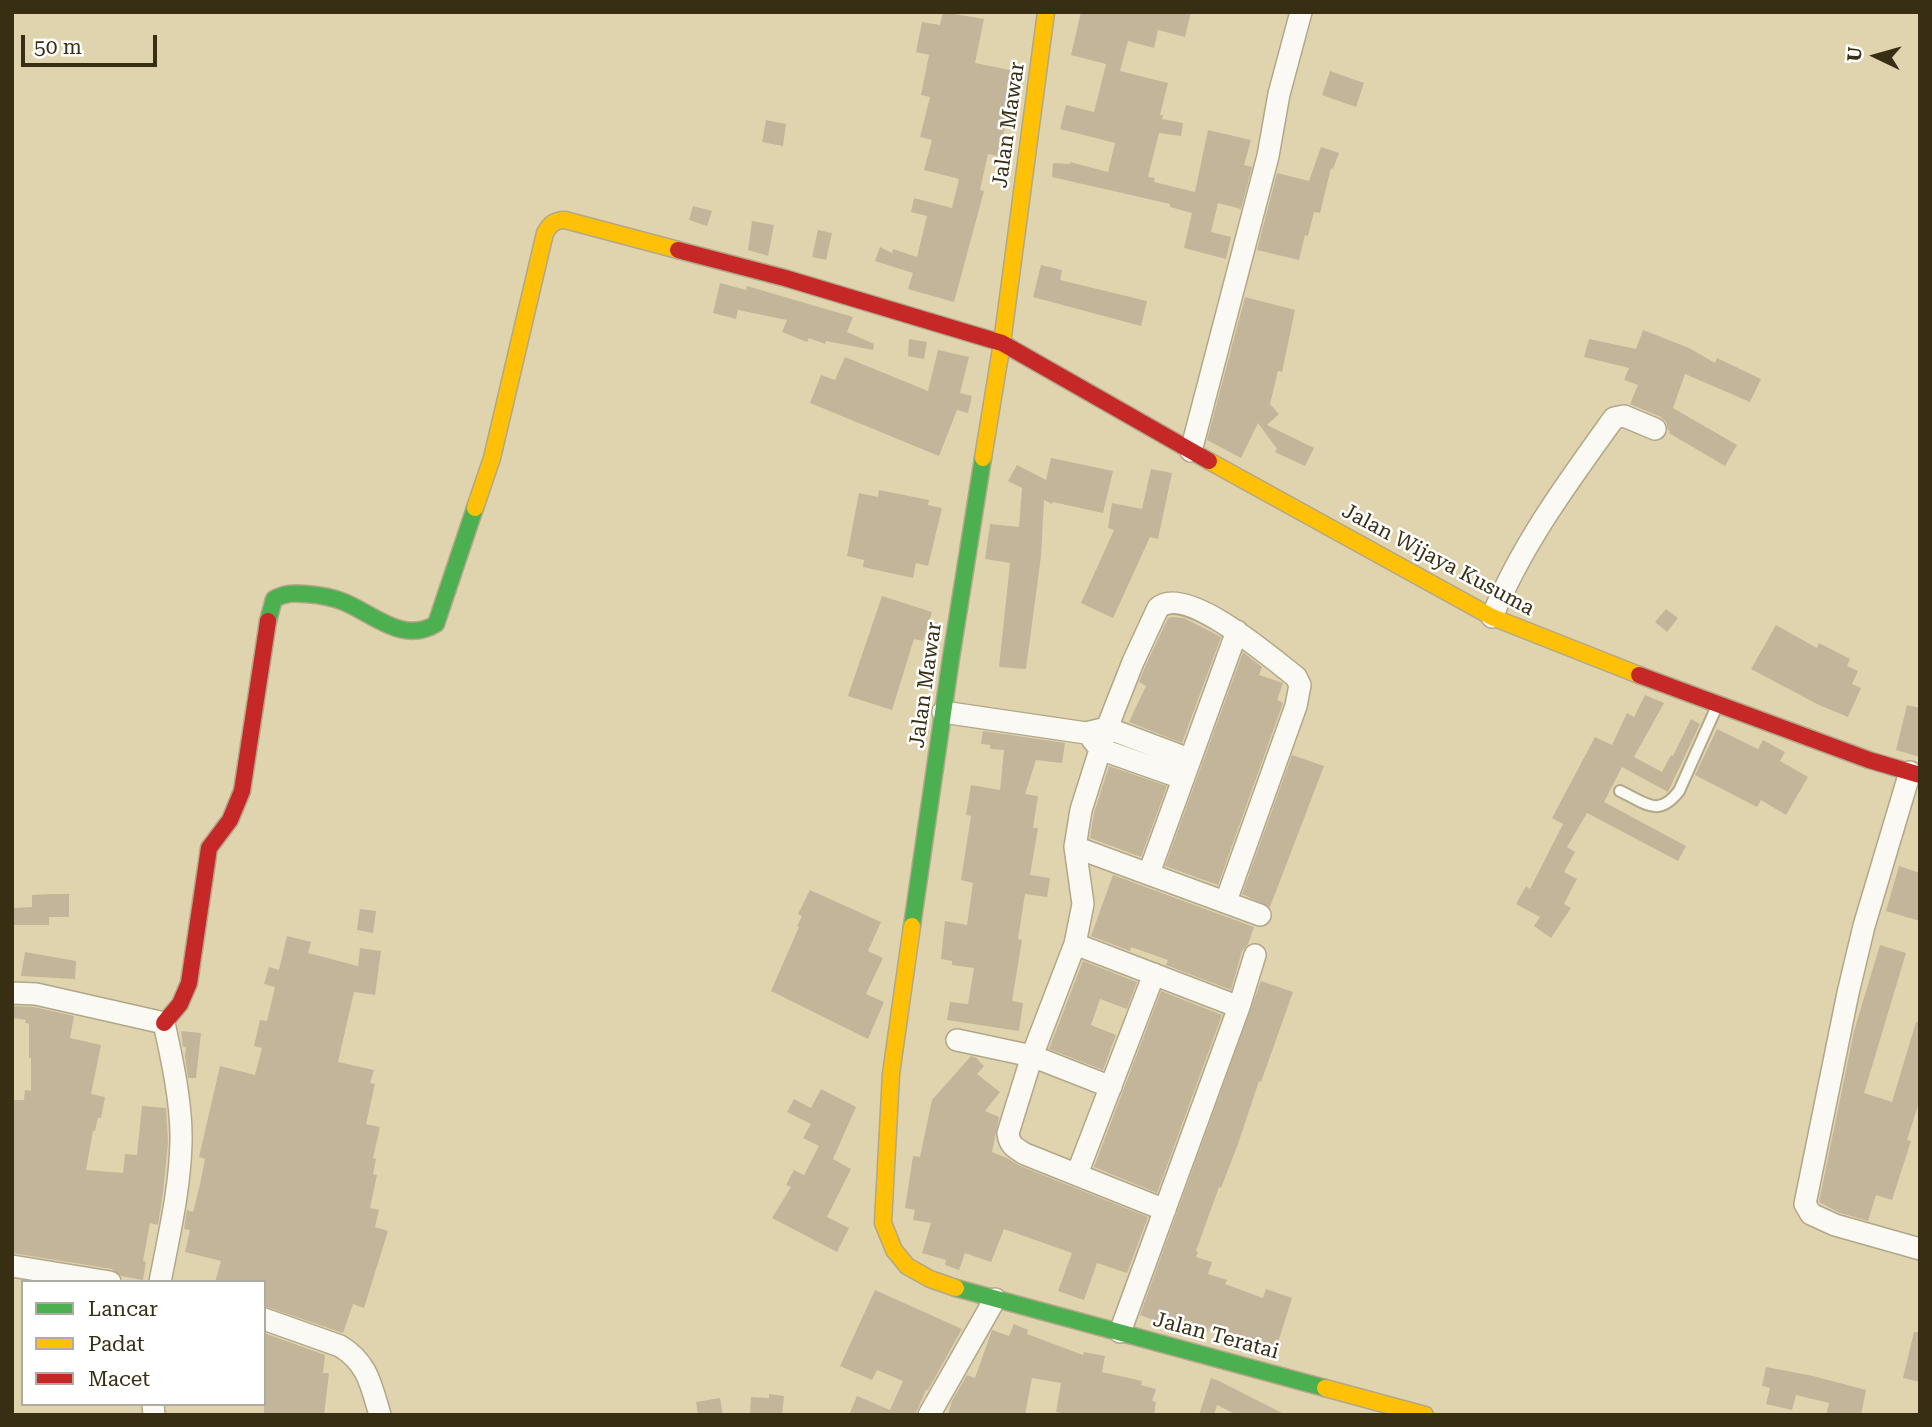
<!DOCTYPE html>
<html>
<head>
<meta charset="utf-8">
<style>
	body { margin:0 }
	#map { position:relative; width:1932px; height:1427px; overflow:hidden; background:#e0d4ae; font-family:"Roboto Serif",serif }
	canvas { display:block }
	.frame { position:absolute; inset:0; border:14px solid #372e13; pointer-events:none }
	.legend { position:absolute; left:21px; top:1280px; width:245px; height:126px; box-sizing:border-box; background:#fff; border:2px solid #afaba1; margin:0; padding:9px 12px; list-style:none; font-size:21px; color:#372e13 }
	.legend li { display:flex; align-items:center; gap:14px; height:35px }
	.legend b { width:35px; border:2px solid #afaba1 }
	.north { position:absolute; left:1841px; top:21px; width:70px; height:70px; -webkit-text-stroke:5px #fff; paint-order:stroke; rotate:275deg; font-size:19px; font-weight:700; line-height:28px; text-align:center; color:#372e13 }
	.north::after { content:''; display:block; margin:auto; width:24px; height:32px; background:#372e13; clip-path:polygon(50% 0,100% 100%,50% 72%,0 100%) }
	.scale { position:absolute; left:21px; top:35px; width:136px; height:32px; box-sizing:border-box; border:4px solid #372e13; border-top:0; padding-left:9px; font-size:21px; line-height:24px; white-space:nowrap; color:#372e13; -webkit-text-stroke:5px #fff; paint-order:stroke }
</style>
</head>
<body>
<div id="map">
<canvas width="1932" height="1427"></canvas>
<div class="frame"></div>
<ul class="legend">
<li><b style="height:9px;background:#4caf50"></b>Lancar</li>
<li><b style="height:9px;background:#ffc107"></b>Padat</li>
<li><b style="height:9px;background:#c62828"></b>Macet</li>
</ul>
<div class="north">U</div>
<div class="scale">50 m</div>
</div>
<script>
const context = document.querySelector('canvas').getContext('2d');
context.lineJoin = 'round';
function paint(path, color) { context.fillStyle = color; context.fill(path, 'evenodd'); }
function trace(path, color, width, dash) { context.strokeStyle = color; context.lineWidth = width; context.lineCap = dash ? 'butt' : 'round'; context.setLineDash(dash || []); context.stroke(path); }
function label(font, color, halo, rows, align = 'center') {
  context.font = font + ' "Roboto Serif",serif'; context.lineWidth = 5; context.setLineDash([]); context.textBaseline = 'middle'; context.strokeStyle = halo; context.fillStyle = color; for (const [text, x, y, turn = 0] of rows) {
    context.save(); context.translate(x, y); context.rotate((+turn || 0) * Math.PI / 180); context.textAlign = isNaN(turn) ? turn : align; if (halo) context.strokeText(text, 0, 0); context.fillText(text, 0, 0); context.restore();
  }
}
paint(new Path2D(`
	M943,12l41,7 -9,44 45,9 -6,44 -6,-1 -10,41 -10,-2 -8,36 4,1 -30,111 -46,-13 5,-16 -38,-12 5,-14 12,6 1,-4 24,8 10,-41 -16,-4 3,-14 38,10 7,-29 -35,-9 8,-30 -12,-3 10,-40 -9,-2 8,-40 -13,-3 6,-30 18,3z
	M1081,12h110l-6,25 -27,-7 -4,18 -26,-7 -8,30 48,12 -8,32h3l-1,4 21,4 -2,13 -22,-3 -11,44 7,1 -1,4 41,10 13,-62 43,10 -7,25 8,2 -11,42 -23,-6 -7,29 20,5 -5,22 -42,-11 8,-35 -22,-6v-3l-118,-27 1,-14 17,1v-2l38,10 7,-29 -55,-14 6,-24 28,7 12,-48 -35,-9z
	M1330,71l34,12 -8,24 -34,-12z
	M766,120l20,4 -3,22 -21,-4z
	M1321,147l18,6 -6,16 -2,-1 -11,45 -6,-1 -6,24 -3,-1 -6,25 -42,-10 20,-77 32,8z
	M693,206l19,5 -5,15 -18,-6z
	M752,221l22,4 -6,31 -20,-6z
	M818,230l14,3 -6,27 -14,-3z
	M1041,265l21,5 -2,10 87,21 -6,25 -108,-29z
	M720,283l26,7 1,-4 106,31 -6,15 27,12 -1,6 -47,-9 -1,3 -16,-6 -2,4 -25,-10 5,-12 -49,-10 -2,9 -23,-6z
	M1245,297l50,13 -13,62 -4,-1 -8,33 9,10 -12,11 47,23 -9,18 -30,-14 2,-3 -19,-26 -17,35 -34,-18z
	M1643,330l46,18 26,15 2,-5 44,21 -11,23 -65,-28 -12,34 64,37 -12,21 -56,-33 1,-2 -2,-1 -2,-8 -5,-5 -31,-13 8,-19 -14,-5 5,-12 -45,-11 5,-18 47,10z
	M909,339l18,3 -3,17 -16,-3z
	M938,350l31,7 -9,36 12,3 -4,17 -11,-3 -18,46 -129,-53 11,-28 14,5 10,-23 83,34z
	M1051,458l62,13 -10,42 -50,-11 -1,2 -8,-4 -3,56 -15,113 -27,-2 11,-104 -25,-4 5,-35 29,3 3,-39 -14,-7 9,-16 29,15z
	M1151,469l21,4 -14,66 -8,-2 -37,81 -32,-15 33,-73 -6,-2 4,-25 30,6z
	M879,490l50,10 -1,5 14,3 -14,58 -12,-3 -3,15 -50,-11 1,-7 -17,-4 12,-63 19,4z
	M882,596l50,16 -9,29 -9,-2 -22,71 -44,-14z
	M1666,609l12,9 -11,14 -12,-10z
	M1172,617l12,1 37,19 -39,106 -53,-21 17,-36 -7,-4 6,-15 23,-49z
	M1776,625l41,23 2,-5 31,16 -3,7 11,5 -6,13 9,4 -13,29 -29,-12 -68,-36z
	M1243,652l19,15 -3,8 24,8 -6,17 6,3 -65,182 -53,-19z
	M1645,695l19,8 -30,54 28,15 9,-17 2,1 18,-37 9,5 -32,68 -46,-25 -18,35 82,44 -8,15 -91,-48 -20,34 8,5 -11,20 13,7 -13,25 7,4 -20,30 -17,-12 6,-9 -24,-13 10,-18 4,3 33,-65 -11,-6 43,-81 17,8 15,-32 7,4z
	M1907,705l13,3v49l-24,-7z
	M1717,729l41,20 5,-9 22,12 -5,9 28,16 -22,38 -25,-15 -4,7 -62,-32z
	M983,731l82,12 -3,20 -26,-3 -11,34 13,2 -5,32h5l-8,47 20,3 -3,19 -22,-3 -7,45 4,1 -10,61 11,2 -4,28 -72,-11 3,-18 18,2 6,-36 -22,-3v-4l-11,-2 4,-38 22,4 6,-42 -12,-3 10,-64 -5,-1 5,-30 29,5 4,-40 -14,-1v-4l-9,-1z
	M1292,755l32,11 -54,141 -28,-13z
	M1109,766l58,20 -26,71 -51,-19 4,-25z
	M1899,866l21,7v48l-34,-10z
	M1113,875l141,52 -6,17 -6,7 -11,39 -65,-25 2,-5 -3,-1 -34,-12 -1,4 -39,-15z
	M810,890l71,32 -13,29 15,7 -17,36 18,8 -16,37 -97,-48 28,-64 -2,-1 5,-10 -4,-2z
	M52,894h17v23h-20v8h-37v-17l20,-1v-12z
	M360,909l16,2 -3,22 -16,-3z
	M287,936l24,6 -3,11 50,13 2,-18 21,3 -6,44 -21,-3 -16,70 36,8 -4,13 5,1 -9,40 14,3 -7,31 3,1 -3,15 4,1 -7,33 9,2 -4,17 13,4 -24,77 -11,-4 -10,29 -79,-27v-24h-49l6,-21 -36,-9 5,-22 -6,-1 3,-19 6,2 7,-28 5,-25 -6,-2 21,-91 35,9 7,-27 -8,-2 6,-26 7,1 8,-34 -11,-3 5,-17 10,3z
	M1880,945l26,8 -42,140 28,9 24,-80 4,1v76l-13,41 4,1 -19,59 -16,-5 -8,26 -28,-8 -21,-11 35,-171z
	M25,952l51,9 -1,18 -54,-3z
	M1083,961l54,21 -10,27 -27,-10 -9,26 25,10 -13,35 -54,-21z
	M1261,981l32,11 -32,90 -2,-1 -21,63 -17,44 -2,-1 -23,64 2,1 -2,5 16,5 -4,12 19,6 -2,4 38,14 3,-9 26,9 -18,57 -27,-10 1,-5 -38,-13 -2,5 -24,-8 -2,6 -42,-15z
	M1161,991l61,24 -65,178 -63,-26z
	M12,1006l22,1 40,9 -4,22 31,7 -10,49 14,3 -4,21h-3l-3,13h-2l-7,39 37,3 2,-19 12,1 5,-49 24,2 2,34 -5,51 -5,32 -8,-2 -7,38 3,1 -3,18 -22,-4 -9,-7 -100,-16v-153h12l1,-10 6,1v-33h-2v-34l-4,-1 1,-3 -14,-2z
	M181,1031l20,2 -5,45h-8l-3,-21 1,-10h-3z
	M971,1056l5,2 8,8 -7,8 23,18 -15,19 14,6 -7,35 15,6 13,8 128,51 -21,56 -30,-10 -13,37 -26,-9 14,-38 -68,-24 -13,33 -26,-9 -6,17 -14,-5 1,-5 -24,-7 9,-30 -18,-3 2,-10 -10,-2 8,-52 7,1 12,-57z
	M821,1089l35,18 -23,52 18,10 -24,48 22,11 -12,24 -65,-34 19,-31 -5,-2 8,-15 10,5 15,-29 -16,-8 8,-14 -24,-12 7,-13 17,9z
	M875,1290l87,39 -34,61h-2l-11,25h-66l8,-19 33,14 13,-29 -26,-11 -5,10 -32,-14z
	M1014,1324l14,6 -1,4 56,21 1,-3 21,4 -3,16 40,9 -1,4 15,4 -4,12 4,1 -2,13h-85l-13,-3 5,-29 -29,-5 -7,37h-77l4,-14 15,-26 8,3 17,-48 17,6z
	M1914,1332h6v50l-17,-4z
	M264,1333l61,22 -2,18h6l-5,42h-60z
	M1766,1367l47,9 53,14 -5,25h-35l3,-12 -33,-8 -4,15 -26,-6 4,-16 -8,-2z
	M1211,1378l8,3 67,34h-49l-20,-10 -3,10h-15z
	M769,1394l15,2 -2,19h-32l1,-18 18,1z
	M720,1398l3,17h-25l-2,-13z`), '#c3b59a');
const lane = new Path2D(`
	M1620,791c26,12 38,27 59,0l38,-85`);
const street = new Path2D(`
	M1191,451l77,-295 11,-62 22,-82
	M1492,617c30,-73 76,-135 122,-199l10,-2 31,13
	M943,712l143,21 21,-5 82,31
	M1092,739l8,10 82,29
	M1910,772l-46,154 -16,67 -43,211 6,10 24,11 85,24
	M1075,847l185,68
	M1149,873l88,-242
	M1075,944l164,63
	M12,993l24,1 128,29c8,36 18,82 17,119 -1,47 -12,93 -21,140
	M957,1040l75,16 79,31
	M1077,1174l77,-200
	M1165,1210l-140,-56c-10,-6 -16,-9 -17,-21l24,-77 43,-112 8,-40 -8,-57 6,-37 26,-82 26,-66 25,-54c27,-25 115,51 138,69l4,8 -4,21 -70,195
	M12,1266l98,16
	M264,1319l76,27c28,17 31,39 40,69
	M1120,1332l119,-325 16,-52
	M153,1404l1,11
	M929,1415l66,-116`);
const fast = new Path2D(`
	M268,621l6,-22c11,-6 20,-6 32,-5 13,1 26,3 38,8 31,13 59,42 92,22l39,-116
	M912,926l39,-268 32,-200
	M956,1288l369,100`);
const slow = new Path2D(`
	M983,458l19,-115 44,-331
	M1209,461l283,156 147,58
	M475,508l17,-50 53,-225c5,-9 10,-13 20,-13l113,30
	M912,926l-21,148 -8,149 11,27 13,16 23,13 26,9
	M1325,1388l100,27`);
const jam = new Path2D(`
	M678,250l107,28 217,65 207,118
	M1639,675l230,85 51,15
	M164,1023l16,-19 9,-21 20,-135 21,-28 12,-29 26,-170`);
trace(lane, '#b1a789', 14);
trace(street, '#b1a789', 24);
trace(fast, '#b1a789', 19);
trace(slow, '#b1a789', 19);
trace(jam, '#b1a789', 19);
trace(lane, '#faf9f3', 10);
trace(street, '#faf9f3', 21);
trace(fast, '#4caf50', 16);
trace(slow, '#ffc107', 16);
trace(jam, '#c62828', 16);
label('21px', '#372e13', '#fff', [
	["Jalan Mawar",1009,125,-82],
	["Jalan Wijaya Kusuma",1438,560,28],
	["Jalan Mawar",926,685,-82],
	["Jalan Teratai",1216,1336,15]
]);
</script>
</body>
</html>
